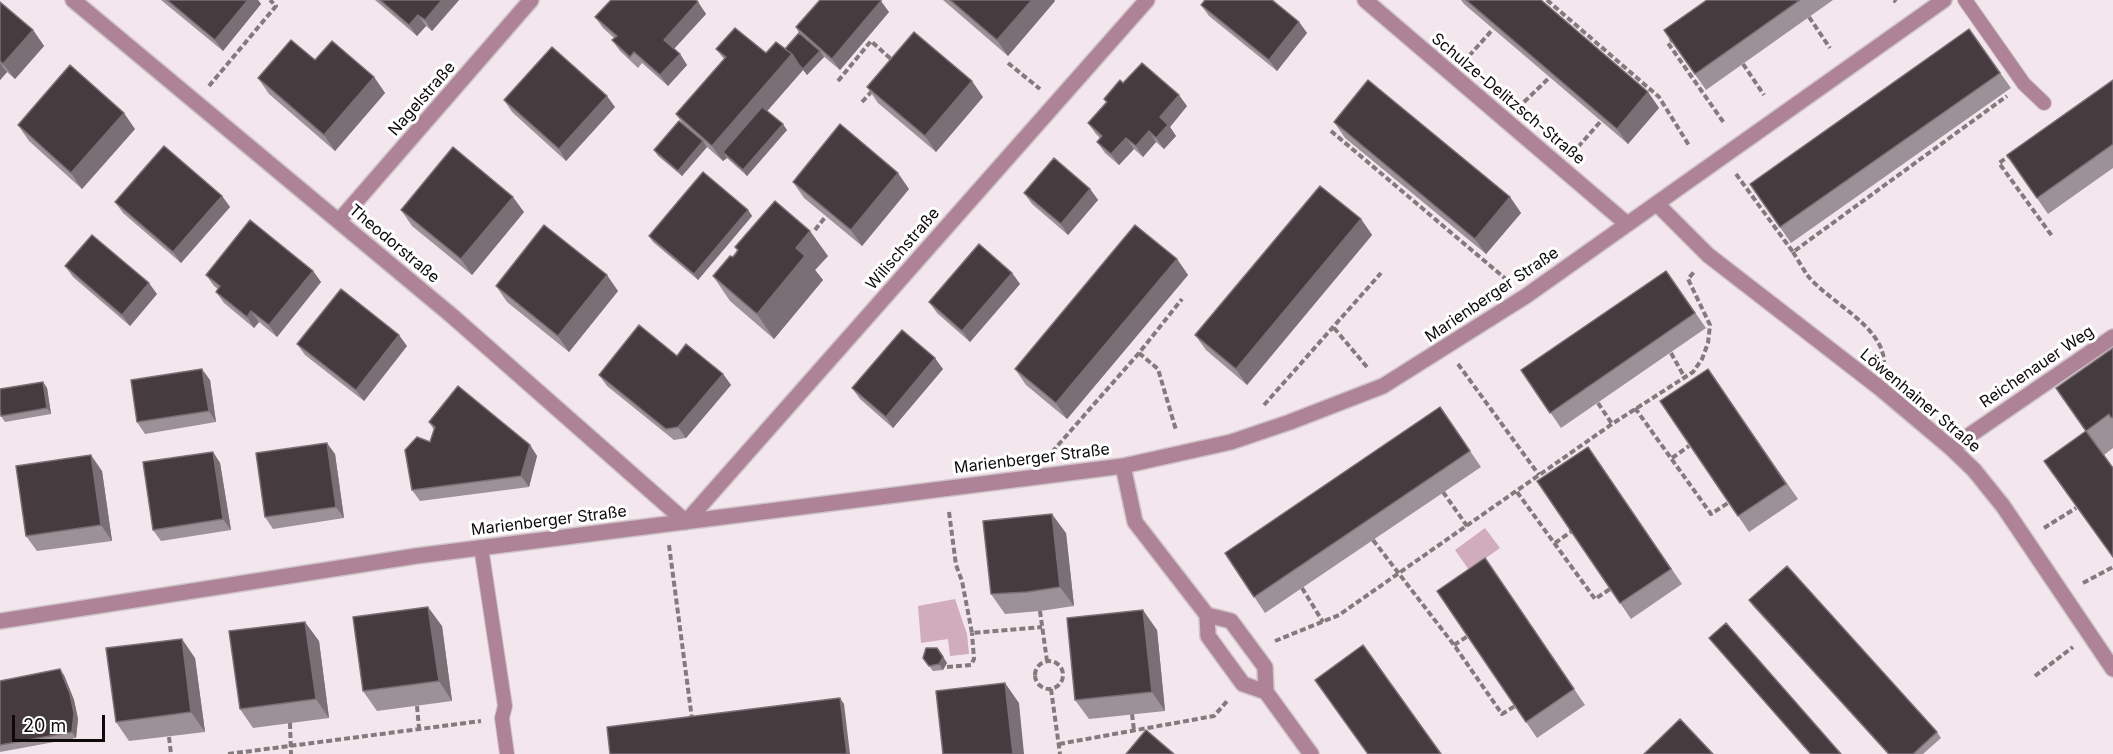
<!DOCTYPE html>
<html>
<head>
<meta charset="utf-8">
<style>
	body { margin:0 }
	#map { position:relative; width:2113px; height:754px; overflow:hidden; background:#f3e6ec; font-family:Inter,sans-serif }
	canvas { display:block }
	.scale { position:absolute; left:12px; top:715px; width:93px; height:27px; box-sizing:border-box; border:3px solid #0e0a0c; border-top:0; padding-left:8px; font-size:18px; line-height:21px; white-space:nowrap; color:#0e0a0c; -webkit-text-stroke:4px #fff; paint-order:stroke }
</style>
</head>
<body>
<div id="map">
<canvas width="2113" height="754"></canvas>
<div class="scale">20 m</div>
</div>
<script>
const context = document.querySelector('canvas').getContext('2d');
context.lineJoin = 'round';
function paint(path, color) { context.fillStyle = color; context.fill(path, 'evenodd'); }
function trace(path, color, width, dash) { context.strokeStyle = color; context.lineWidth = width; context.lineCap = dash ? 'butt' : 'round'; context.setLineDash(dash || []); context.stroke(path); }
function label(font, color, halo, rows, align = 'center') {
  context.font = font + ' Inter,sans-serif'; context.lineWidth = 6; context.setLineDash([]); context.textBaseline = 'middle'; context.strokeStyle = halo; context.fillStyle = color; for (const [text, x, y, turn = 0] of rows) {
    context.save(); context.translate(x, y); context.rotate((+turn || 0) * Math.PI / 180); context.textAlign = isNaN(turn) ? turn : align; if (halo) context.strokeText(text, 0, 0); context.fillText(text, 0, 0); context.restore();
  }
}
paint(new Path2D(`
	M1485,528l15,20 -31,22 -14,-20z
	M955,599l12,35 2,20 -19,2 -2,-17 -27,4 -3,-37z`), '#d0acbc');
const service = new Path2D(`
	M1965,0l59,84 20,19
	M481,547l24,159 -3,12 5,36`);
const minor = new Path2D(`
	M73,0l378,315 235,207 461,-522
	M1365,0l262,224
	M1657,204l51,51 173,134 70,59 23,22 29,36 110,163
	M339,221l192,-221
	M1951,448l162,-111
	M1123,466l12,56 72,93 24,6 34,46 1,25
	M1207,615l1,21 35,48 23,8 45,62
	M0,621l416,-65 707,-90 108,-24 59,-20 93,-36 143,-90 418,-296`);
trace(service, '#cec3c8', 16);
trace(minor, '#cec3c8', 18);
trace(new Path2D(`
	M1547,0l112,97 31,50
	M1894,0l2,2
	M1809,17l21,31
	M1675,38l-7,5 56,80
	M1469,56l24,-27
	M1008,63l32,26
	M1743,64l21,31
	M838,81l33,-40 22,20
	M209,86l67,-80 -6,-6
	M862,102l12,-13
	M1524,102l25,-24
	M1331,131l176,149
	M1578,147l23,-26
	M2012,154l-13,9 53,73
	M1736,174l57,78 214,-156
	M815,230l11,-14
	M1793,252c5,8 10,17 15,24 21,26 75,50 76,86
	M1334,328l33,39
	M1139,353l19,16 18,61
	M1671,353l14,25
	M1458,364l81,111
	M1598,403l14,21
	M1264,405l117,-132
	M1635,408l76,106 17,-11
	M1052,452l87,-99 43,-54
	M1672,458l17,-12
	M1443,492l24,34
	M1517,492l78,107 15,-10
	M949,512l7,53 6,16 10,52 70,-6
	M2044,528l32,-20
	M1373,540l81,105 48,69 13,-8
	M1555,543l17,-12
	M669,545l23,174
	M2083,583l30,-16
	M1302,588l21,34
	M1040,611l7,50
	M1275,641l64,-26 273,-191 81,-52 9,-13 6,-16 2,-18 -22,-46 6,-7
	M1454,645l14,-9
	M1035 675a14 14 0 1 1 28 0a14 14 0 1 1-28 0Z
	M947,667l24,-2 3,-6 -2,-26
	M2035,676l38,-29
	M1051,689l9,65
	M417,706l2,22
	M1132,714l2,16
	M290,723l1,31
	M169,737l2,17
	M1059,744l155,-28 14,-16
	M228,754l253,-33`), '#837a7e', 4, [6, 3]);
trace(service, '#ae8397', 14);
trace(minor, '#ae8397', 15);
paint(new Path2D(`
	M161,0h97l3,4 -38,47z
	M375,0h84l-27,31 -6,-5 -9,10z
	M943,0h111l1,1 -47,55z
	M1461,0h80l107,92 11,16 -31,36 -164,-140z
	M1707,0h126l-127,90 -42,-60z
	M0,2l33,28 11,16 -29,33 -8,-7 -7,8z
	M698,2l8,12 -32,35 6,5 7,11 -19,21 -26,-23 -4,5 -18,-17 -8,-11 2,-2 -11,-10 -8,-11z
	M1201,5l98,17 8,11 -30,38 -68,-55z
	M889,12l-49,58 -18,-15 2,2 -17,18 -4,-5 -36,41 20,19 -40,46 -20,-18 -4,3 -16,-14 -25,29 -24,-20 -4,-6 30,-24 -8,-12 48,-55 -8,-10 50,4 19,-4 14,-16 -3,-6z
	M1969,29l42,59 -220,155 -41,-59z
	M315,60l59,17 11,16 -50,58 -66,-57 -11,-16z
	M2113,80v88l-65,46 -41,-59z
	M1123,83l64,23 -17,21 6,9 -12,13 -8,-7 -13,15 -9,-8 -15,16 -14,-12 -8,-11 3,-4 -4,-4 -8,-11 18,-21 -2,-3z
	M867,87l116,10 -47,55 -58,-49z
	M504,100l111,7 -49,54 -54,-49z
	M1334,122l176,75 11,16 -35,41 -141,-116z
	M18,125l117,4 -53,60 -53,-48z
	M793,182l116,7 -47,57 -58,-48z
	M1090,189l8,11 -30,35 -36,-31 -8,-11z
	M222,196l8,11 -49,56 -58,-50 -8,-11z
	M401,210l123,2 -52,63 -60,-49z
	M748,210l4,6 -54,64 -45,-38 -4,-6z
	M1361,219l11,16 -125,150 -41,-35 -11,-15z
	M735,247l93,9 -13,14 8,10 -49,59 -44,-38 -17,-25 25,-25z
	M1177,259l11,16 -121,144 -41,-34 -11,-16z
	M65,266l92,28 -27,32 -57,-49z
	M313,271l8,11 -44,55 -18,-15 -5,6 -30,-25 -8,-11 2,-3 -4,-3 -8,-11z
	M1666,271l40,57 -145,100 -40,-58z
	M1012,273l8,11 -50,58 -33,-29 -8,-11z
	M496,286l122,5 -49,61 -62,-50z
	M297,344l110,2 -43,55 -59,-46z
	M2113,348v100l-9,7 -18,-24z
	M677,356l46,18 8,11 -45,53 -12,2 -67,-54 -8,-11z
	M943,369l-50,59 -33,-29 -8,-11z
	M1708,369l90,130 -49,33 -89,-131z
	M210,380l6,42 -71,12 -8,-12z
	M43,382l4,6 4,26 -46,8 -4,-6z
	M1440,407l41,60 -216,146 -40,-60z
	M429,422l101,23 7,11 -8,31 -109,14 -8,-11 22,-60z
	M1588,447l94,137 -51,35 -94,-138z
	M213,452l7,11 11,67 -70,11 -8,-11z
	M335,454l9,64 -71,11 -8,-12z
	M102,471l10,70 -75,10 -11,-15z
	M1066,533l8,73 -34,5 -35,3 -14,-20z
	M1485,558l100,147 -48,33 -100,-147z
	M1749,600l188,132 4,6 -18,16h-35l-135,-148z
	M442,626l10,75 -75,10 -14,-20z
	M1157,630l8,81 -76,8 -14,-19z
	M1709,638l132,116h-31z
	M319,641l10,77 -76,10 -13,-19z
	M941,653l6,10 -4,7 -10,1 -10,-13z
	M195,658l10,74 -76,9 -13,-19z
	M64,675l10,25 4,19 -2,19 -76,14v-71z`), '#9c9196');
paint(new Path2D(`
	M248,0h10l3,4 -38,47 -8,-11z
	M442,0h17l-27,31 -7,-11z
	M1032,0h22l1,1 -47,55 -11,-16z
	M881,1l8,11 -49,58 -8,-11z
	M698,2l8,12 -34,37 -8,-11z
	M418,15l8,11 -9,10 -8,-11z
	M1299,22l8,11 -30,38 -8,-11z
	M33,30l11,16 -29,33 -12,-15z
	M820,51l4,6 -17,18 -4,-6z
	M680,54l7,11 -19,21 -8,-11z
	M792,54l11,16 -75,86 -5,-4 4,6 -4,3 -11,-15z
	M0,63l7,9 -7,8z
	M374,77l11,16 -50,58 -11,-16z
	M972,81l11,16 -47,55 -11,-16z
	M1648,92l11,16 -31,36 -11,-15z
	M1179,95l8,11 -17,21 6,9 -12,13 -8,-11 4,-21z
	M607,96l8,11 -49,54 -7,-12z
	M124,113l11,16 -53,60 -11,-16z
	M783,124l4,6 -40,46 -4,-6z
	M1149,131l7,11 -13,15 -7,-11z
	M1126,138l8,11 -15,16 -8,-11z
	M703,141l4,6 -25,29 -4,-5z
	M898,173l11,16 -47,57 -11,-16z
	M1090,189l8,11 -30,35 -7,-11z
	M222,196l8,11 -49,56 -8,-11z
	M513,197l11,15 -52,63 -11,-16z
	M1510,197l11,16 -35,41 -11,-15z
	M748,210l4,6 -54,64 -4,-6z
	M1361,219l11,16 -125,150 -11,-16z
	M810,231l18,25 -13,14 8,10 -49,59 -17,-25 39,-66z
	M1177,259l11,16 -121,144 -11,-16z
	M313,271l8,11 -44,55 -8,-12z
	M1012,273l8,11 -50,58 -8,-11z
	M607,275l11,16 -49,61 -11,-16z
	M149,283l8,11 -27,32 -8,-11z
	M251,311l8,11 -5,6 -7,-11z
	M399,335l8,11 -43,55 -8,-11z
	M935,358l8,11 -50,59 -7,-11z
	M202,369l8,11 6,42 -7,-11z
	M723,374l8,11 -45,53 -8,-11z
	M43,382l4,6 4,26 -4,-6z
	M327,443l8,11 9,64 -8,-11z
	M530,445l7,11 -8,31 -8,-11z
	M213,452l7,11 11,67 -8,-11z
	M91,455l11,16 10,70 -11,-16z
	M1052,514l14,19 8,73 -14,-19z
	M428,607l14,19 10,75 -13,-20z
	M1143,610l14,20 8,81 -13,-19z
	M305,622l14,19 10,77 -13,-19z
	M182,639l13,19 10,74 -14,-20z
	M937,648l10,15 -4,7 -4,-6z
	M60,669l4,6 10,25 4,19 -2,19 -4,-6z
	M1005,683l14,20 5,51h-11z
	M840,698l4,6 6,50h-3z`), '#7a6f74');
const building = new Path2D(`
	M167,0h81l-33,40z
	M380,0h62l-17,20 -7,-5 -9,10z
	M611,0h85l2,2 -34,38 16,14 -20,21 -26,-23 -4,5 -18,-17 5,-4 -22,-19z
	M820,0h61v1l-49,58 -36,-32z
	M950,0h82l-35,40z
	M1205,0h67l27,22 -30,38 -68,-55z
	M1466,0h75l107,92 -31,37z
	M1707,0h93l-105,74 -31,-44z
	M0,2l33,28 -30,34 -3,-3z
	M735,28l31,25 10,-11 16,12 -80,92 -36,-32 50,-57 -10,-8z
	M1969,29l31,44 -220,154 -30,-43z
	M914,32l58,49 -47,55 -58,-49z
	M799,33l21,18 -17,18 -4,-4 -7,-11 -7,-5z
	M291,40l24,20 17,-19 42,36 -50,58 -66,-57z
	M552,47l55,49 -48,53 -55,-49z
	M1142,63l37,32 -19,22 8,8 -12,13 -7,-7 -13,15 -10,-8 -15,16 -14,-12 5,-6 -14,-13 19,-21 -3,-3 16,-19 3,3z
	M70,65l54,48 -53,60 -53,-48z
	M1368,80l142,117 -35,42 -141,-117z
	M2113,80v64l-76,54 -30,-43z
	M762,107l21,17 -40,46 -20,-18z
	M679,121l24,20 -25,30 -24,-21z
	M840,124l58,49 -47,57 -58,-48z
	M164,146l58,50 -49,56 -58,-50z
	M453,147l60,50 -52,62 -60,-49z
	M1054,158l36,31 -29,35 -37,-31z
	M703,172l45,38 -54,64 -45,-38z
	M1320,186l41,33 -125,150 -41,-34z
	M775,201l35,30 -14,17 9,8 -48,58 -44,-38 17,-20 3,1 3,-4 2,-3 -3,-3z
	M250,220l63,51 -44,54 -18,-14 -4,6 -16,-13 -15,-12 4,-6 -14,-11z
	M544,225l63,50 -49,61 -62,-50z
	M1135,225l42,34 -121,144 -41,-34z
	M92,235l57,48 -27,32 -57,-49z
	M979,244l33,29 -50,58 -33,-29z
	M1666,271l29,42 -145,100 -29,-43z
	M341,289l58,46 -43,55 -59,-46z
	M639,325l38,31 9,-12 37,30 -45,53 -12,2 -67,-54z
	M902,330l33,28 -49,59 -34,-29z
	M2113,348v69l-2,1 -2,-4 -23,17 27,37v89l-69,-96 42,-30 -30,-43z
	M202,369l7,42 -72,11 -6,-42z
	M1708,369l78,115 -48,32 -78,-115z
	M43,382l4,26 -46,8 -1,-7v-20z
	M458,386l72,59 -9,31 -109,14 -7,-40 12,-13 13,5 5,-15 -6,-5z
	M1440,407l30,44 -216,146 -29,-44z
	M327,443l9,64 -71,10 -9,-64z
	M1588,447l83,122 -51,34 -83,-122z
	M213,452l10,67 -70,11 -10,-68z
	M91,455l10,70 -75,11 -10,-70z
	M1052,514l8,73 -33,5 -36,2 -8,-73z
	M1485,558l89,131 -48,33 -89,-131z
	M1787,566l150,166 -24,22h-24l-140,-154z
	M428,607l11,74 -76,10 -10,-74z
	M1143,610l9,82 -77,8 -8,-82z
	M305,622l11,77 -76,10 -11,-78z
	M1726,623l115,131h-30l-102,-116z
	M182,639l9,73 -75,10 -10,-74z
	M1363,645l78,109h-73l-53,-74z
	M926,648h11l6,9 -4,7 -10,2 -6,-8z
	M60,669l10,25 4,19 -2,19 -72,13v-64z
	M1005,683l8,71h-70l-7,-63z
	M840,698l7,56h-237l-3,-27z
	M1680,719l33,35h-69z
	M1146,730l28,24h-48z`);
paint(building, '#463c40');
trace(building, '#7a6f74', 1.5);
label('16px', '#0e0a0c', '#fff', [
	["Nagelstraße",422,99,-49],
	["Schulze-Delitzsch-Straße",1508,99,40],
	["Theodorstraße",394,244,40],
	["Wilischstraße",903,249,-49],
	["Marienberger Straße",1492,295,-34],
	["Reichenauer Weg",2037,367,-34],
	["Löwenhainer Straße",1920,401,40],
	["Marienberger Straße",1032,459,-7],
	["Marienberger Straße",549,521,-7]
]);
</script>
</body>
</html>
